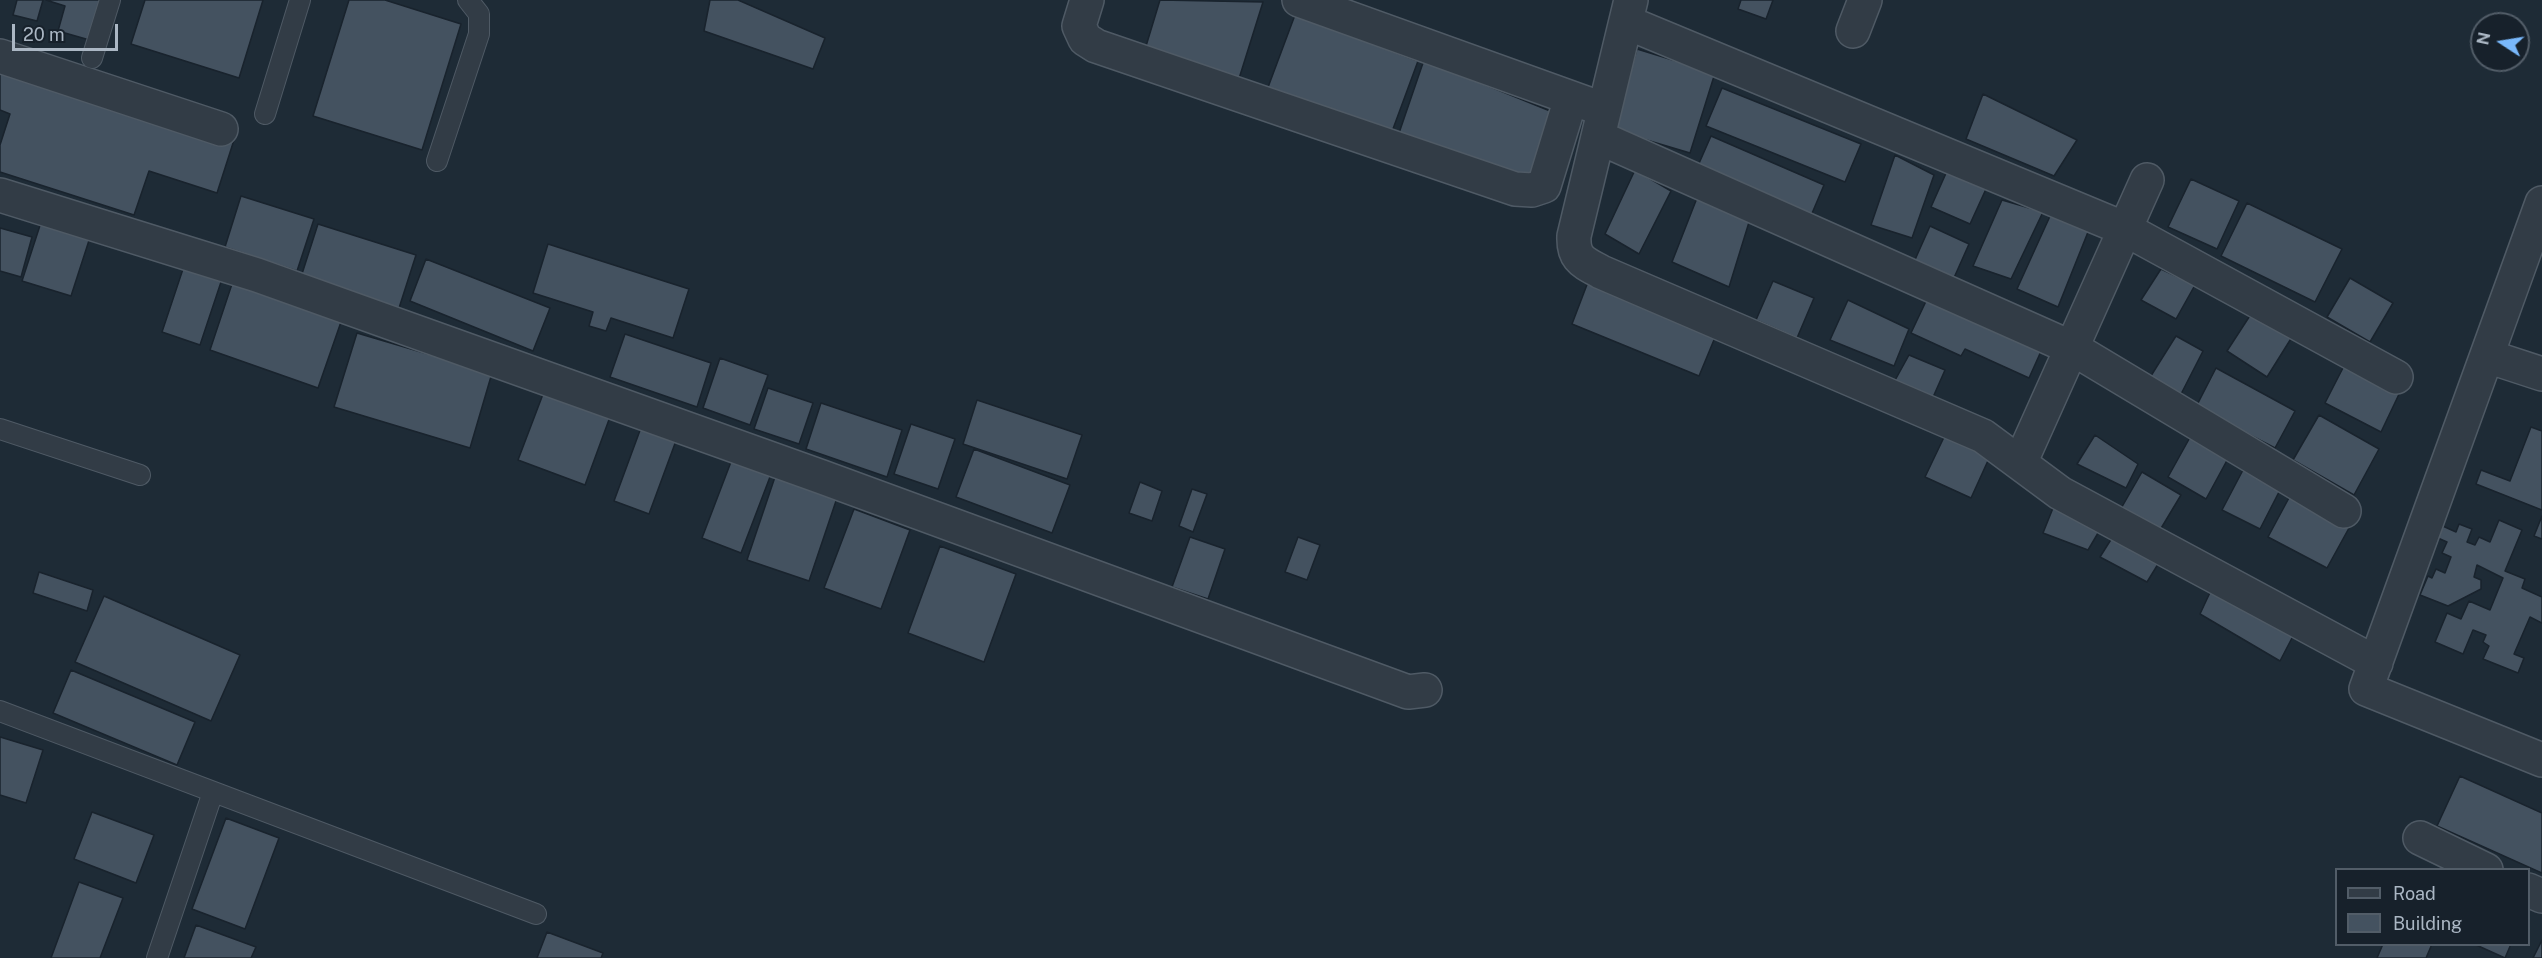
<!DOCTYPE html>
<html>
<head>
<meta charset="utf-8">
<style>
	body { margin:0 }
	#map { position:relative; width:2542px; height:958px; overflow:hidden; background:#1e2b36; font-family:"Public Sans",sans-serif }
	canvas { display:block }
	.legend { position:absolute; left:2335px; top:868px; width:195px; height:78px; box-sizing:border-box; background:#17212b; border:2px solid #525d68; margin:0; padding:8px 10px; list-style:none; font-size:18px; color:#abb7c4 }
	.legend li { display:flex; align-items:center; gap:12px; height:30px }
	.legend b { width:30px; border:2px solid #525d68 }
	.north { position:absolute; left:2470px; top:12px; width:60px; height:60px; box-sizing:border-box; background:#17212b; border:2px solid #525d68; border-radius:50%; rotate:282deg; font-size:16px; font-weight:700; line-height:24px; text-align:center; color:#abb7c4 }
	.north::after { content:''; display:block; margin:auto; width:21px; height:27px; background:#79b8fb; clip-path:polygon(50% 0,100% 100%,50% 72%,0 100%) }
	.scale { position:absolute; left:12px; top:24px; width:106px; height:27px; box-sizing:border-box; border:3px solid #abb7c4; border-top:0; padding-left:8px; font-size:18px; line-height:21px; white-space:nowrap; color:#abb7c4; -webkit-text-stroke:4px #17212b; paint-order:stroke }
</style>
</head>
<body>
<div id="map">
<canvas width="2542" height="958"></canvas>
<ul class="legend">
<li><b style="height:8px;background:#323c46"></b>Road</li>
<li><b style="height:16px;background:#445260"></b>Building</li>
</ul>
<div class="north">N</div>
<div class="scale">20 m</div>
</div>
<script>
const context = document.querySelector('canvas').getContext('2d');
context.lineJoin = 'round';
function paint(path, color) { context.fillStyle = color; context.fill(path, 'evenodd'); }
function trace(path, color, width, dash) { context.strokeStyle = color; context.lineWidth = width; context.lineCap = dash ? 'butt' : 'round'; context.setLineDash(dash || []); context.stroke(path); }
const building = new Path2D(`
	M17,0h26l-6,21 -24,-6z
	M46,0h59l-12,41 -35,-10 7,-25z
	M145,0h118l-24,78 -108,-34z
	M349,0h36l76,24 -39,126 -109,-34z
	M710,0h28l87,38 -12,31 -109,-38z
	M1160,0l103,2 -26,83 -94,-29z
	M1741,0h32l-7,19 -28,-10z
	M1295,15l123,46 -28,76 -123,-47z
	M1637,49l78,24 -25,80 -77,-23z
	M1424,60l131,53 -22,64 -136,-38z
	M0,64l234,76 -17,53 -68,-22 -15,44 -134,-43v-27l10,-31 -10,-4z
	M1722,88l139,56 -16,38 -139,-56z
	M1983,94l94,46 -23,36 -88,-37z
	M1711,136l113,49 -14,33 -113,-50z
	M1895,155l39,20 -22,63 -41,-13z
	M1635,170l36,21 -32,63 -34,-20z
	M1947,171l39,18 -16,35 -39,-17z
	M2191,179l48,22 -22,48 -49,-22z
	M241,196l73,23 -17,52 -72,-24z
	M1697,198l53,21 -21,68 -57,-25z
	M2002,200l41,12 -32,67 -38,-13z
	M2247,203l95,46 -27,53 -94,-46z
	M45,210l49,15 -23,71 -49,-15z
	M2051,214l39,13 -32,80 -41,-18z
	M318,224l98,31 -17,53 -98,-31z
	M1930,226l39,18 -16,36 -39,-18z
	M0,228l32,9 -11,40 -21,-6z
	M548,244l141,45 -16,49 -62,-20 -5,13 -17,-5 4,-14 -60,-19z
	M426,259l124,49 -17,43 -123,-50z
	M184,266l38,13 -22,66 -38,-13z
	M2161,269l34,16 -19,34 -35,-19z
	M2350,278l43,25 -23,39 -43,-25z
	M233,281l109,38 -24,69 -108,-38z
	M1773,281l41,17 -17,40 -41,-18z
	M1588,282l128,53 -17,41 -127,-52z
	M1928,297l114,52 -13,29 -64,-29 -4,7 -50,-23z
	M1848,300l61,29 -15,37 -64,-26z
	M2253,311l39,26 -25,40 -40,-26z
	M357,333l135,40 -22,75 -136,-41z
	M625,334l86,29 -14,44 -87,-30z
	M2176,336l27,15 -23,45 -31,-17z
	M1909,355l36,15 -15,34 -37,-20z
	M720,358l48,17 -18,50 -47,-17z
	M2346,362l55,28 -20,42 -56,-29z
	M2216,368l79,43 -20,37 -79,-41z
	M548,381l66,25 -29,79 -67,-25z
	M768,388l45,15 -14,41 -45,-15z
	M977,400l105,35 -15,44 -104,-35z
	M821,403l81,27 -15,47 -81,-28z
	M2319,415l60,34 -25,46 -61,-35z
	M911,424l44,15 -17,50 -44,-15z
	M642,425l35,13 -28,76 -35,-13z
	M2531,427l11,4v79l-66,-26 5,-14 29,11z
	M2193,432l38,21 -25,46 -38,-22z
	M1946,433l45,21 -20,44 -46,-21z
	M2095,435l43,29 -12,24 -49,-24z
	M974,449l96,36 -18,48 -96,-36z
	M734,454l39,15 -32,84 -39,-15z
	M2243,470l38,18 -21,41 -38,-19z
	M2142,472l39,23 -24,40 -38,-23z
	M776,474l62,21 -29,86 -62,-21z
	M1140,482l22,9 -10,30 -23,-8z
	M1192,489l15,5 -14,38 -14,-6z
	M2290,496l59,32 -22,40 -59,-31z
	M2055,503l46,25 -13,22 -45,-17z
	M854,509l56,21 -29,79 -57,-21z
	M2542,516v23l-8,-3z
	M2499,520l23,10 -17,41 20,8 -3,9 20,9v26l-12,-6 -16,37 10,4 -6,15 -35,-14 6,-13 -6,-4 3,-7 -13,-5 -10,24 -28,-12 12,-29 14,6 8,-18 21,9 13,-32 -26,-13 -3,12 7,3v9l-33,17 -28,-11 8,-19 4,2 4,-9 9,4 6,-16 -9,-4 5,-11 -16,-7 5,-12 20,9 3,-8 13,5 -5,13 8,3 4,-8 11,5z
	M2117,530l46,26 -16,26 -47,-25z
	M1190,537l35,12 -17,50 -36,-12z
	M1298,537l22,8 -13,35 -22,-8z
	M940,546l76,28 -32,88 -76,-29z
	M39,572l54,18 -6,21 -54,-18z
	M2214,584l79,52 -13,25 -80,-47z
	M104,596l136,59 -29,66 -136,-59z
	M71,670l124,52 -18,43 -124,-52z
	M0,737l43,13 -17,53 -26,-8z
	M2460,776l82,37v60l-105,-47z
	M92,812l62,23 -18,48 -62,-24z
	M226,818l53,20 -34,91 -53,-20z
	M79,882l44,16 -23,60h-49z
	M196,925l60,22 -5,11h-67z
	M547,932l56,21 -2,5h-64z
	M2542,940v18h-9z
	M2383,944h49l-6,14h-49z
	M2474,944h37l-6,14z`);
paint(building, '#445260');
trace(building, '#19232d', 1.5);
const service = new Path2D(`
	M92,58l18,-58
	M265,114l35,-114
	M437,161l42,-127v-20l-11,-14
	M0,429l140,46
	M0,711l536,203
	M157,958l56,-166`);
const minor = new Path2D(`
	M1087,0l-8,26 6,13 11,7 419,143 17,1 12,-4 27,-88
	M1299,0l292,105
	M1631,0l-57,236c-1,23 9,26 27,36l382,164 77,57 316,170
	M1626,22l499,207 271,148
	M1853,31l12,-31
	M0,56l221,73
	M1598,137l474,211 272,163
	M0,195l257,80 565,202 586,215 17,-2
	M2542,203l-176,486 176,71
	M2487,356l55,18
	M2021,461l126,-281
	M2420,838l66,32
	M2528,890l14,6`);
trace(service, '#4f5a65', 22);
trace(minor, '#4f5a65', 36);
trace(service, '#323c46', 20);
trace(minor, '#323c46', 33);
</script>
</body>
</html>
